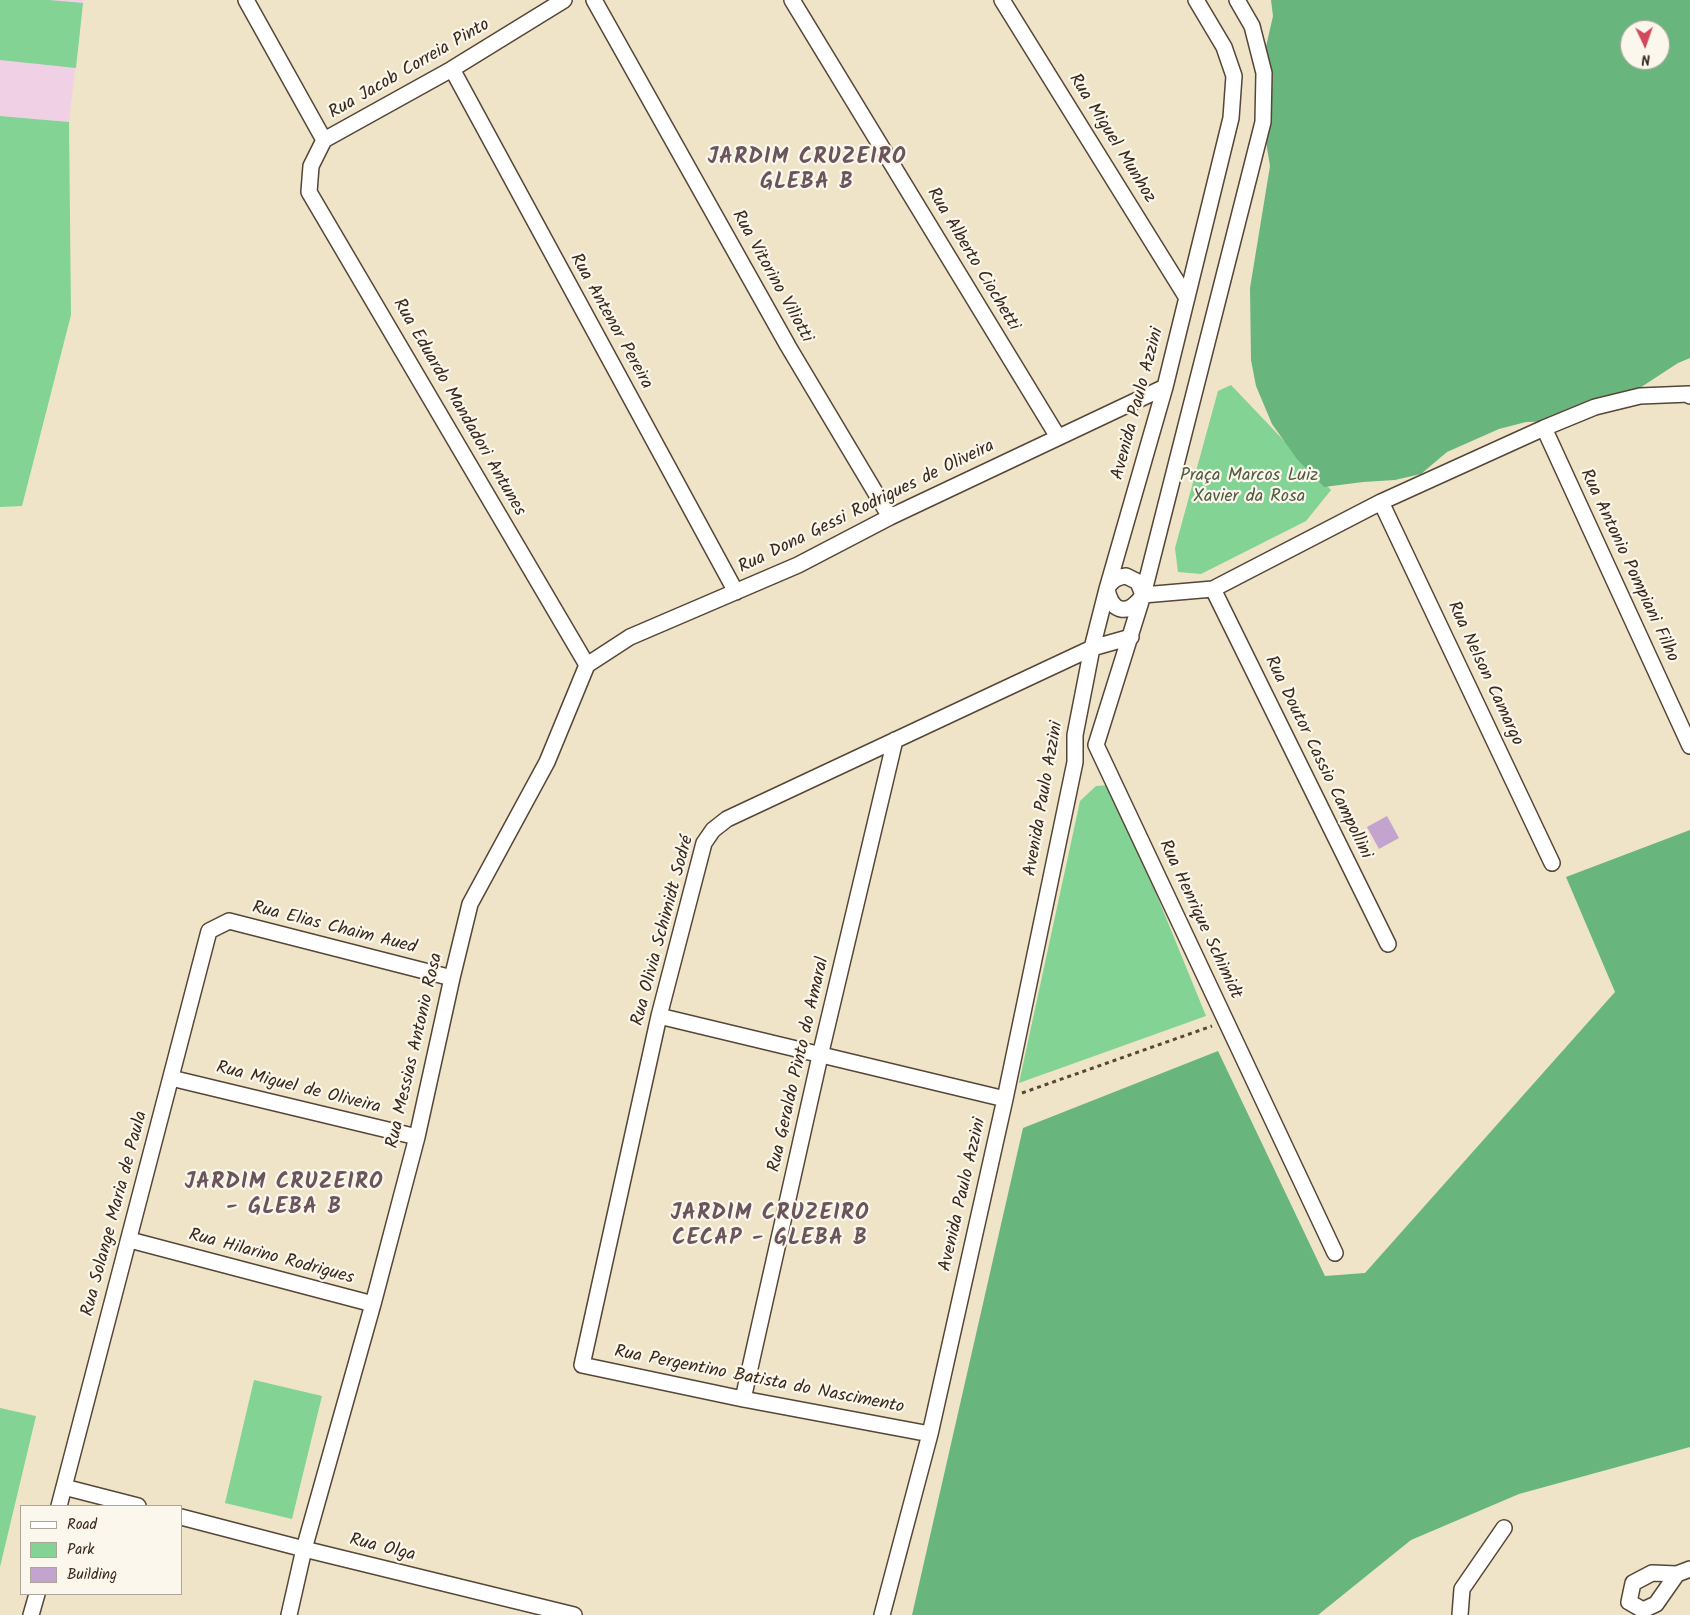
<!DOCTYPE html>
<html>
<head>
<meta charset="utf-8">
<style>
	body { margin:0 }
	#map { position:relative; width:1690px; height:1615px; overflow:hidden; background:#efe4c7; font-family:Kalam,sans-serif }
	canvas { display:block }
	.legend { position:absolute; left:20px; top:1505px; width:162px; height:90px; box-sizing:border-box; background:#fbf7ec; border:1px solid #aea59a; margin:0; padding:6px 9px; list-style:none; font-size:15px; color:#3b2a1e }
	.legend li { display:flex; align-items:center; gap:10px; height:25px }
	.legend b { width:25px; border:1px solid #aea59a }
	.north { position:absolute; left:1620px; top:20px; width:50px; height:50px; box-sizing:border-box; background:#fbf7ec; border:1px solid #aea59a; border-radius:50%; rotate:177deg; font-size:14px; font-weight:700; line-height:20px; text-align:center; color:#3b2a1e }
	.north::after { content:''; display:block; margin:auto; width:18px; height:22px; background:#d1495b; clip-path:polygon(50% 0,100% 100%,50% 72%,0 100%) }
</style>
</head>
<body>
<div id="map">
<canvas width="1690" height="1615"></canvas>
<ul class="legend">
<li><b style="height:6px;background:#fff"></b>Road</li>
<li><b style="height:14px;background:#82d394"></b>Park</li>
<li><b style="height:14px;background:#c3a4ce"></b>Building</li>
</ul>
<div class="north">N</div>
</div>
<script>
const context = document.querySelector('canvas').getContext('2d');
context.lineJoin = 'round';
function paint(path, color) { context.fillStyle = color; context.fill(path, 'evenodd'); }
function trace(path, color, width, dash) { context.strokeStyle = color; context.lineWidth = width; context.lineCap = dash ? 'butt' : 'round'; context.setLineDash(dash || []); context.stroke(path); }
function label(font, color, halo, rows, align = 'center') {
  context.font = font + ' Kalam,sans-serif'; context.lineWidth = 4.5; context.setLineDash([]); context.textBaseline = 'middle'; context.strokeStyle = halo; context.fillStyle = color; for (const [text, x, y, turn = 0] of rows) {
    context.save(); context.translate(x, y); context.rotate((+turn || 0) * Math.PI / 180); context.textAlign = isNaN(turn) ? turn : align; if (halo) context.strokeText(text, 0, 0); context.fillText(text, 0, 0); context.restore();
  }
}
paint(new Path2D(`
	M0,0h83l-14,122 -69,-6z`), '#f0d0e4');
paint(new Path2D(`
	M0,0h49l34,3 -7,65 -76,-8z
	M0,116l69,6 2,193 -49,191 -22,1z
	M1231,385l100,105 -25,31 -105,53 -23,-2 -3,-24 43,-157z
	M1112,785l94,231 -187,67 61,-282 16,-15z
	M254,1380l68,16 -30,123 -67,-16z
	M0,1408l36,8 -36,151z`), '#82d394');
paint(new Path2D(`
	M1271,0h419v358l-12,5 -78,51 -42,7 -32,1 -27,7 -52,23 -26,22 -26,6 -32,2 -39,5 -27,-28 -25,-35 -16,-38 -5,-26 -1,-72 20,-122 -13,-80 16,-70zM1630,30h30v30h-30z
	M1690,830v617l-171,47 -108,46 -93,75h-406l111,-487 195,-77 107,225 40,-3 250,-281 -49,-115z`), '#69b57e');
paint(new Path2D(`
	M1387,816l12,22 -20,11 -12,-22z`), '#c3a4ce');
const street = new Path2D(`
	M246,0l78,140
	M564,0l-112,69 -128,71 -13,26 -2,26 278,473
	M594,0l194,346 102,171
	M792,0l266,437
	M1002,0l185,298
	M1237,0l15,26 12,47 -1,49 -120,473 -47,150 239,508
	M452,69l284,523
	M1544,428l146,318
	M1381,502l171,361
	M1126,576l12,6 5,13c-13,20 -31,20 -36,-6 4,-8 9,-12 19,-13z
	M1213,589l175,355
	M1143,595l70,-6 168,-87 163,-74 51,-21 45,-11 49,-2 1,2
	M587,665l43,-28 168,-72 92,-48 275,-130
	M659,1016l346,83
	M171,1078l246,59
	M130,1240l243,64
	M743,1399l77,-343 75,-316
	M930,1434l-187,-35 -161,-34 77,-349 45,-173 9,-13 14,-11 365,-171 39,-11
	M64,1487l74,19
	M59,1506l150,-575 20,-10 223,57
	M181,1517l123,32 270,66
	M1677,1574l-21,30 -13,6 -14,-8 4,-19 19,-10 25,1 13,-5
	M31,1615l6,-21
	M289,1615l15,-66 69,-245 44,-167 35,-159 18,-74 77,-142 40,-97
	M882,1615l48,-181 75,-335 70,-337v-27l17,-87 15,-59 58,-202 66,-269 3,-42 -10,-29 -28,-47
	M1460,1615l2,-26 42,-61`);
trace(street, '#564637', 18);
trace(new Path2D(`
	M1022,1093l190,-67`), '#564637', 3, [4, 4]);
trace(street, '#fff', 15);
label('18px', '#3b2a1e', '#fbf7ec', [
	["Rua Jacob Correia Pinto",410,70,-30],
	["Rua Miguel Munhoz",1111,139,58],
	["Rua Alberto Ciochetti",972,260,59],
	["Rua Vitorino Viliotti",771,277,61],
	["Rua Antenor Pereira",610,322,61],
	["Avenida Paulo Azzini",1139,404,-75],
	["Rua Eduardo Mandadori Antunes",458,408,60],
	["Rua Dona Gessi Rodrigues de Oliveira",867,508,-26],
	["Rua Antonio Pompiani Filho",1628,566,65],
	["Rua Nelson Camargo",1484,674,65],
	["Rua Doutor Cassio Campollini",1317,758,64],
	["Avenida Paulo Azzini",1045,799,-80],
	["Rua Henrique Schimidt",1199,920,65],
	["Rua Elias Chaim Aued",334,929,14],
	["Rua Olivia Schimidt Sodré",664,931,-75],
	["Rua Messias Antonio Rosa",416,1051,-77],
	["Rua Geraldo Pinto do Amaral",800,1065,-77],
	["Rua Miguel de Oliveira",298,1089,14],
	["Avenida Paulo Azzini",964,1195,-77],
	["Rua Solange Maria de Paula",116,1214,-75],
	["Rua Hilarino Rodrigues",271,1258,15],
	["Rua Pergentino Batista do Nascimento",759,1381,11],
	["Rua Olga",382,1549,14]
]);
label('18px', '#505d41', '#fbf7ec', [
	["Praça Marcos Luiz",1249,477],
	["Xavier da Rosa",1249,498]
]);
context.letterSpacing = '1px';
label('bold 22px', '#6b555c', '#fbf7ec', [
	["JARDIM CRUZEIRO",807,159],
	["GLEBA B",807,184],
	["JARDIM CRUZEIRO",284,1184],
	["- GLEBA B",284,1209],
	["JARDIM CRUZEIRO",770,1215],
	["CECAP - GLEBA B",770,1240]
]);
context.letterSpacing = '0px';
</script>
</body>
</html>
